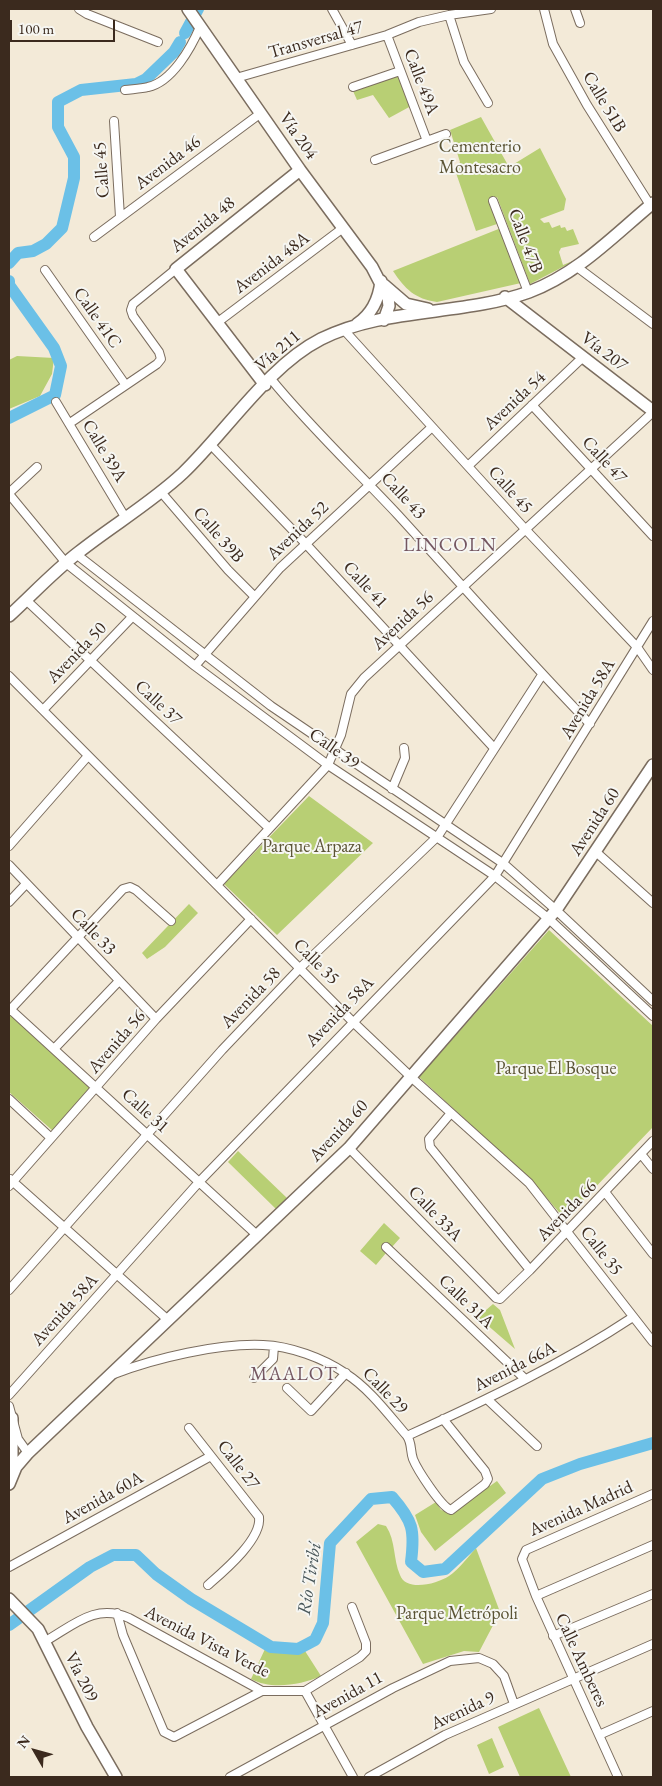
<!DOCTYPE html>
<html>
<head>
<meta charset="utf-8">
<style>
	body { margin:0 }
	#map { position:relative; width:662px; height:1786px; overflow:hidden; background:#f3ead8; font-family:"EB Garamond",serif }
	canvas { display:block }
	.frame { position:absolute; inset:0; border:10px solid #3b2a1e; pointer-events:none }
	.north { position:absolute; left:10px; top:1726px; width:50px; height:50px; -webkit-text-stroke:4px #f6f6f2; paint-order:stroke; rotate:308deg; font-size:14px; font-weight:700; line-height:20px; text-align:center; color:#3b2a1e }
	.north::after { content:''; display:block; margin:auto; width:18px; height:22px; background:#3b2a1e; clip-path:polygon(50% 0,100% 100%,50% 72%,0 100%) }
	.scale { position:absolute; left:10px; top:20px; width:105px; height:22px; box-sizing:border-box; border:2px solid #3b2a1e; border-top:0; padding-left:6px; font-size:15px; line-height:18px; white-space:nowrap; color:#3b2a1e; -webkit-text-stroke:4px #f6f6f2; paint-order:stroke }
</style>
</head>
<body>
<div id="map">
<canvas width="662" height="1786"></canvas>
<div class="frame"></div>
<div class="north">N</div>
<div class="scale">100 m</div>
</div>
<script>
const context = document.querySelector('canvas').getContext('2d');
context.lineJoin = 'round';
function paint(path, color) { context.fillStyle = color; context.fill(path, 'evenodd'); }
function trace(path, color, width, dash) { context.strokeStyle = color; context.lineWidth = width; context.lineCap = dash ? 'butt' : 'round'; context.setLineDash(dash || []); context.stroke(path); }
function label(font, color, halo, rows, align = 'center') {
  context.font = font + ' "EB Garamond",serif'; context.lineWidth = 4; context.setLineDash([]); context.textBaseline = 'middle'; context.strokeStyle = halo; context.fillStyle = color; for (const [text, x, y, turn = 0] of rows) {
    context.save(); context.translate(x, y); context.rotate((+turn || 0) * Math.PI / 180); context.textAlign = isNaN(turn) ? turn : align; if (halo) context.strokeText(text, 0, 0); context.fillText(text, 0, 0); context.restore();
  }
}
paint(new Path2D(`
	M399,75l12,31 -22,12 -16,-23 -16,5 -4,-9z
	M481,117l28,50 31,-19 26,51 -2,11 -24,9 4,4 5,-1 3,6 8,-3 1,3 4,-1 2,4 6,-2 6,15 -18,4 -2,4 4,13 17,-7 -50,26 -33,-87 -8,3 8,24 -21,7 -21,-61 5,-8 -10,-32z
	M501,228l20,55 -84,19c-22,-3 -32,-13 -44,-31z
	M17,356l37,2 -2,16 -12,22 -31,13v-49z
	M309,796l64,47 -96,92 -53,-51z
	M189,904l9,9 -33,34 -18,12 -5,-6z
	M549,930l104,96v101l-88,92 -34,-39 -112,-103z
	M10,1015l81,74 -38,42 -44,-39z
	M238,1151l49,47 -11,11 -48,-47z
	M384,1223l16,15 -8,9 -5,-4 -5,6 4,4 -10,12 -16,-14z
	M493,1304l7,6 15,39 -37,-32z
	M497,1481l9,12 -71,58 -14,-19 -6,-17 21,-13 5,8 7,2 41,-29 1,3z
	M378,1524l8,2c10,15 7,33 14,49 6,17 37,9 49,1 10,-7 19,-19 27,-28l24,64 -21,40 -15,-1 -41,13 -67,-122z
	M265,1649c9,4 30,7 40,2l16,25c-20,9 -50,14 -70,3z
	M539,1708l32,69h-51l-22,-50z
	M492,1738l12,29 -15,7 -12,-29z`), '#b8cf74');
trace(new Path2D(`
	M185,33l13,-24
	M9,263l9,-10 15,-2 13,-7 16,-16 12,-50v-21l-16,-30v-25l23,-12 55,-6 10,-5 28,-27 6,-10
	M9,281v4l45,63 7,18 -6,29 -46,23
	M9,1625l81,-58 23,-12h23l20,19 35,25 80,48 27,2 17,-9 8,-17 7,-80 41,-44 21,-2c21,24 23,33 19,65l12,10 22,-3 97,-90 38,-15 73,-21`), '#6bc0e7', 12);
const street = new Path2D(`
	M79,9l8,5 71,28
	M332,9l20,36
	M544,9l9,35 34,61 63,100
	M575,9l5,14
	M449,15l15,47 24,41
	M387,35l40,106
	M236,78l151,-43 32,-13 30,-7 42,-6
	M353,87l47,-16
	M125,90c7,-1 16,-1 23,-3 24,-5 43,-39 52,-60
	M114,121l6,96
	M375,160l71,-26
	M493,201l35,91
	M94,237l167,-124
	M577,267l76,57
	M45,270l80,114
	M218,322l125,-94
	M344,330l182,200 111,117 16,23
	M271,379c39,48 85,91 127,136 64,70 126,141 192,209
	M56,402l69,115
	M532,405l121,131
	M70,423l87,-59 4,-5 -2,-7 -26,-36 -2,-6 2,-6 43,-35
	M211,445l94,98 189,205
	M468,466l114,-108
	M161,492l67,78 26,26
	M9,493l28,-26
	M9,494l57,69 129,103 133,99 167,111 54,43 104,97
	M76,554l195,152 233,158 52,46 97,91
	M26,600l243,228
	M195,666l85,-98 152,-141
	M9,676l343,345 59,56 118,106 124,159
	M43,710l89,-93
	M392,789l13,-31 -1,-10
	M9,846l79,-90
	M596,852l57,51
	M9,865l147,154
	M217,885l111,-120 13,-30 10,-41 13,-16 289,-266
	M9,902l17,-18
	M10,1009l248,227
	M9,1011l114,-122 7,-2 6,3 35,31
	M54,1049l65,-68
	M9,1099l42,39
	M451,1113l-22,26 1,8 100,123
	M349,1148l147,150 4,1 30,-29 123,-129
	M641,1154l12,15
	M10,1179l158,141
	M9,1186l147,-167 95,-100
	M605,1192l48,62
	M386,1247l138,131
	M9,1290l213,-240 79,-83 137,-131 104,-161
	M114,1374c41,-16 106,-31 149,-29 27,1 60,13 82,28 25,16 43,41 62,63 5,7 3,14 6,23 4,10 28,48 38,51l34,-26 3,-5 -3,-8 -42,-52
	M254,1378l19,-19 1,-13
	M287,1388l24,23 35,-38
	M9,1395l191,-214 295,-305 158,-255
	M487,1399l50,47
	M9,1406l9,33 10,14
	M189,1428l70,89c3,22 -35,54 -51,68
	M407,1436c77,-35 155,-72 226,-119
	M9,1567l202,-111
	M536,1596l117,-51
	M117,1613l6,22 41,97 10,5 88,-46
	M553,1636l100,-42
	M44,1642c30,-17 51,-39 85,-24l133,73h43l55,-34 6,-6v-8l-14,-36
	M305,1691l48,86
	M599,1735l54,-24
	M230,1777l163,-89 57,-27 29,-3 14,6 11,12 10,28
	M369,1777l76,-42 208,-91
	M618,1777l-82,-181 -14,-37 4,-9 127,-56`);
const secondary = new Path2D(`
	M188,9l112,161 72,97 16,31 1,8 -5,14
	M384,285l22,19 22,5
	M505,297l148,114
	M357,324c15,-10 22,-25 24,-43
	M265,385l-89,-116 124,-99
	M9,616c23,-21 45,-45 70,-64 34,-27 72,-49 104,-79 43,-41 85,-107 138,-134 64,-32 141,-23 208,-47 50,-19 84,-56 124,-89
	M12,1472v-54
	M9,1484l7,-17 12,-14 321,-305 207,-238 97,-145
	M9,1599l29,30 49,98 29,50`);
trace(street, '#7b6d5f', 10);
trace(secondary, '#7b6d5f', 14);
trace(street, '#fff', 8);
trace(secondary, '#fff', 11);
label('18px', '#3b2a1e', '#f6f6f2', [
	["Transversal 47",316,40,-16],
	["Calle 49A",421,82,69],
	["Calle 51B",604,102,59],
	["Vía 204",298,136,55],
	["Avenida 46",168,163,-37],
	["Calle 45",102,170,-94],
	["Avenida 48",203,225,-39],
	["Calle 47B",525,241,69],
	["Avenida 48A",272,263,-37],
	["Calle 41C",97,318,55],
	["Vía 211",278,351,-40],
	["Vía 207",604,352,37],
	["Avenida 54",515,401,-43],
	["Calle 39A",104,451,59],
	["Calle 47",604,460,47],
	["Calle 45",510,490,48],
	["Calle 43",403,496,47],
	["Avenida 52",298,531,-43],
	["Calle 39B",218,535,49],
	["Calle 41",365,585,47],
	["Avenida 56",403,621,-43],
	["Avenida 50",77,653,-46],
	["Avenida 58A",588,699,-59],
	["Calle 37",158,703,43],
	["Calle 39",334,749,35],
	["Avenida 60",595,822,-57],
	["Calle 33",93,932,46],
	["Calle 35",316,962,45],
	["Avenida 58",251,998,-46],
	["Avenida 58A",340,1012,-46],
	["Avenida 56",117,1042,-49],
	["Calle 31",145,1111,42],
	["Avenida 60",339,1131,-47],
	["Avenida 66",567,1211,-46],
	["Calle 33A",435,1214,46],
	["Calle 35",601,1251,52],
	["Calle 31A",466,1302,44],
	["Avenida 58A",65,1310,-48],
	["Avenida 66A",515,1367,-27],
	["Calle 29",385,1391,46],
	["Calle 27",238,1465,52],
	["Avenida 60A",103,1498,-29],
	["Avenida Madrid",581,1509,-24],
	["Avenida Vista Verde",207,1642,27],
	["Calle Amberes",581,1660,65],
	["Vía 209",81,1677,63],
	["Avenida 11",348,1695,-29],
	["Avenida 9",463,1711,-25]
]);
label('18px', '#5a5334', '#f6f6f2', [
	["Cementerio",480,147],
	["Montesacro",480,168],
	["Parque Arpaza",312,847],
	["Parque El Bosque",556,1069],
	["Parque Metrópoli",457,1614]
]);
context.letterSpacing = '1px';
label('19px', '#745660', '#f6f6f2', [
	["LINCOLN",450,546],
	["MAALOT",294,1375]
]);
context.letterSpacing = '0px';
label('italic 19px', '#49575a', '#f6f6f2', [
	["Río Tiribí",310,1579,-81]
]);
</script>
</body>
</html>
